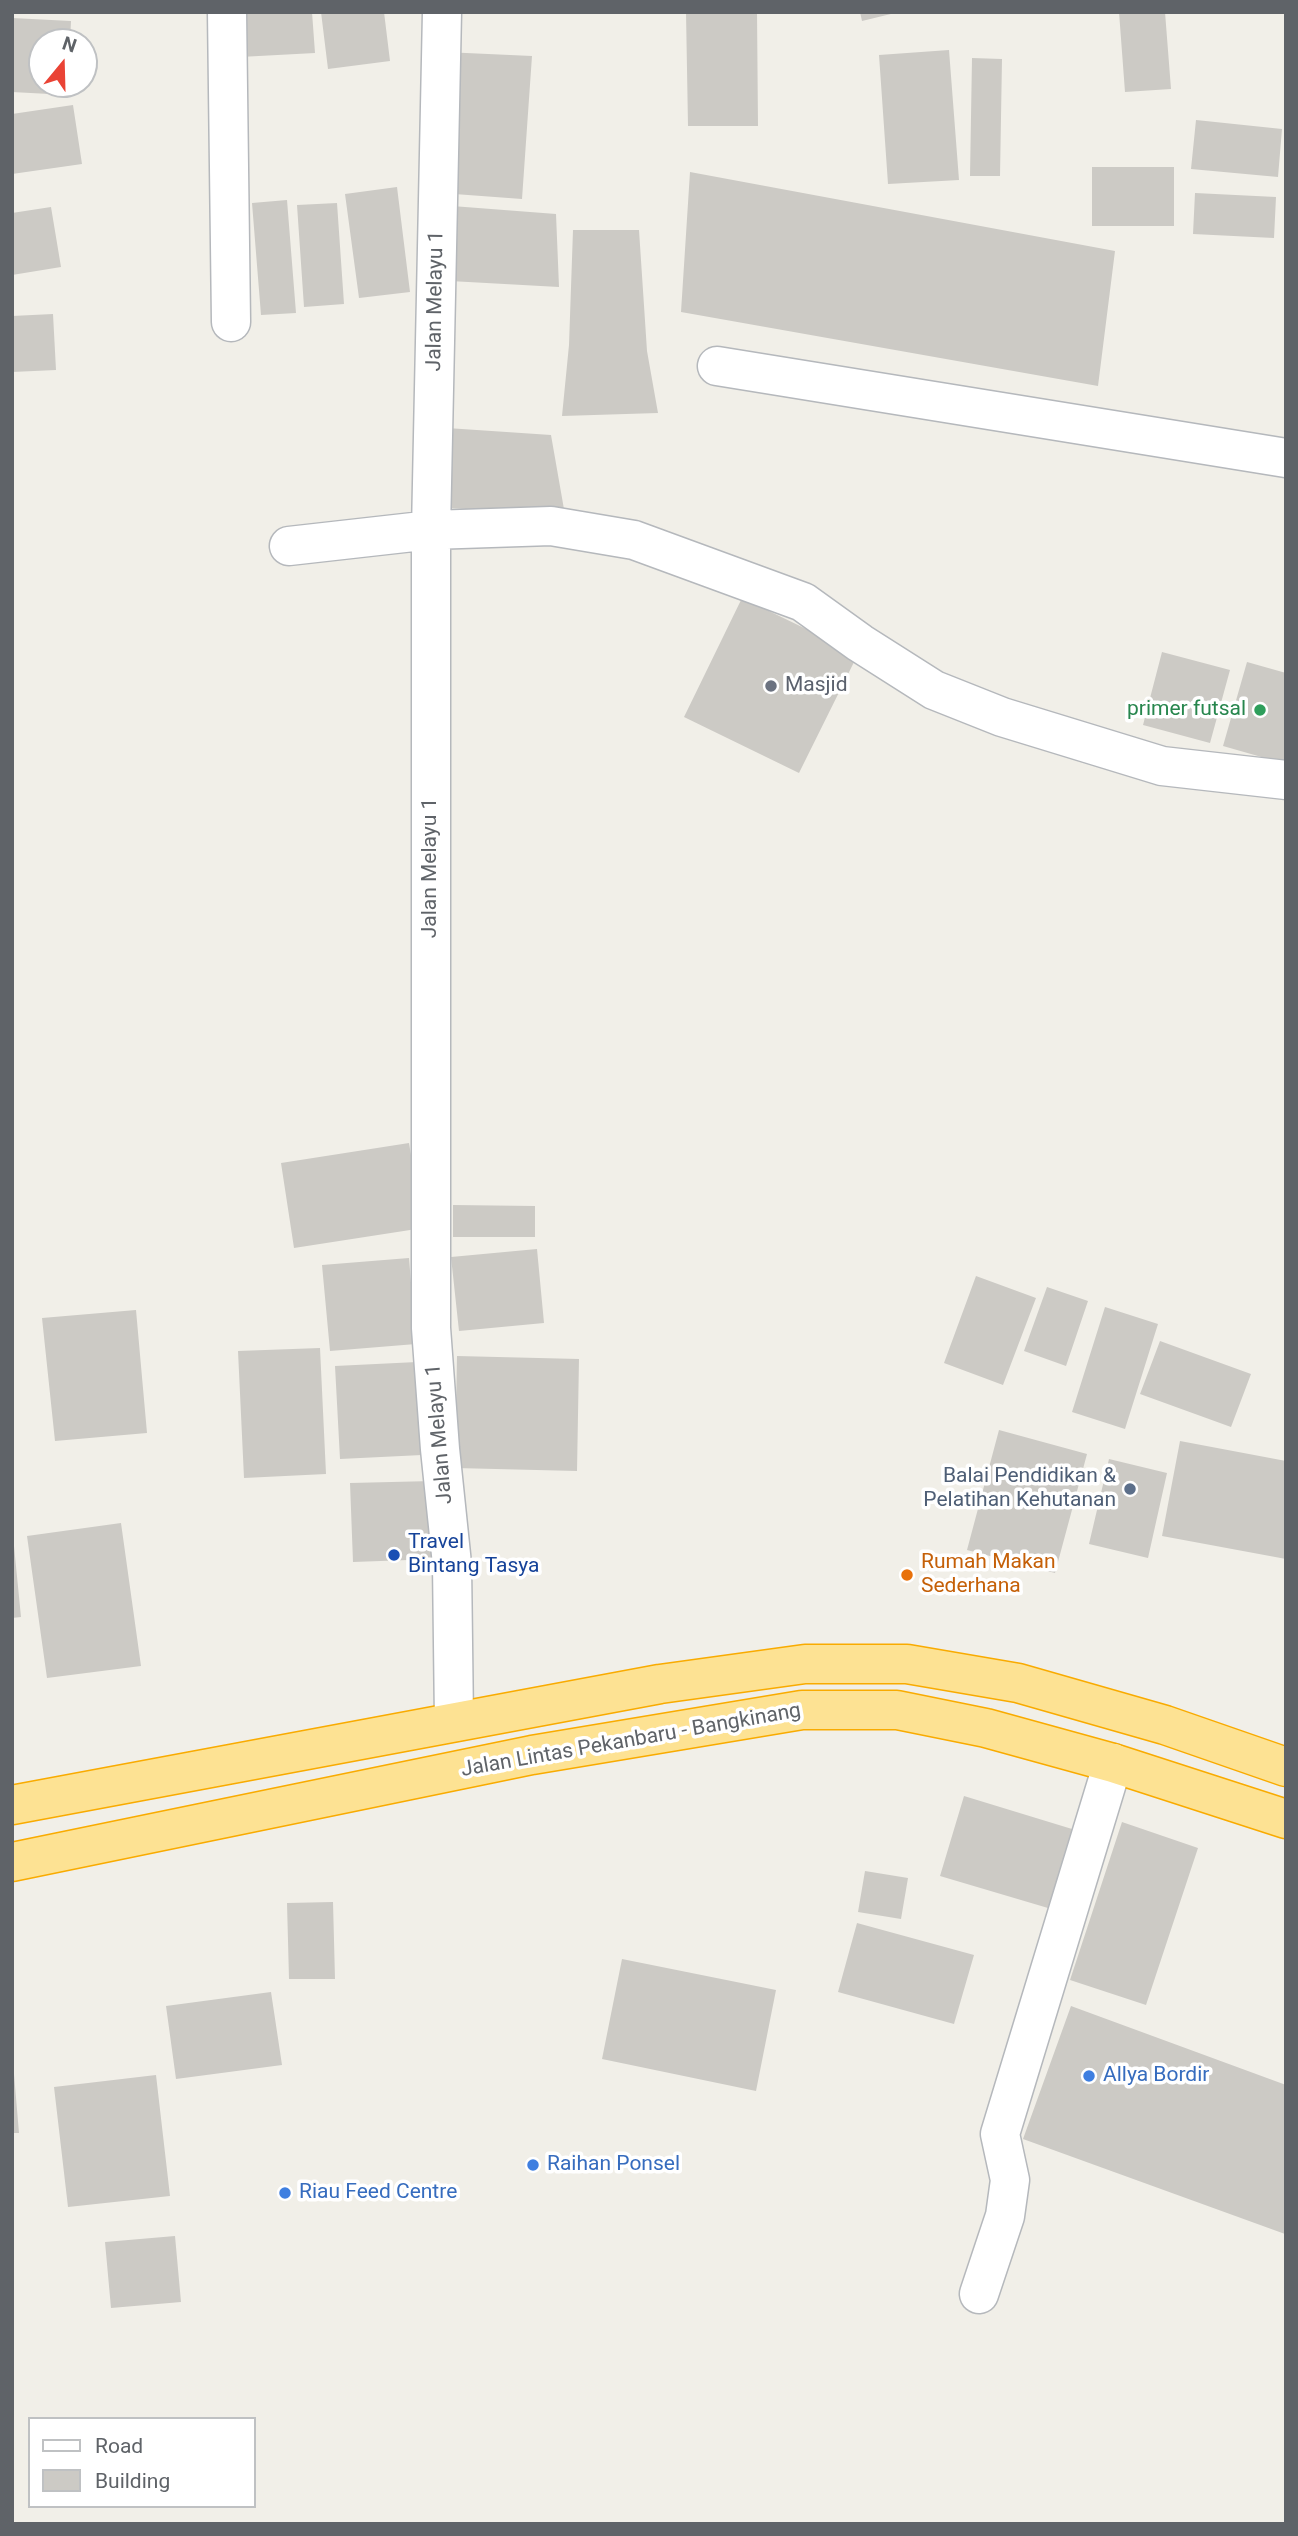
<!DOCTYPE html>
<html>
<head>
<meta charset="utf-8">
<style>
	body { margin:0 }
	#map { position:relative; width:1298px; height:2536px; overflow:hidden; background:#f1efe8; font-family:Roboto,sans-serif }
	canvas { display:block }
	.frame { position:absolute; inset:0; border:14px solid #5f6368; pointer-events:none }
	.legend { position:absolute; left:28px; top:2417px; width:228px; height:91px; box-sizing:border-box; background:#fff; border:2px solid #bfc1c3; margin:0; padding:9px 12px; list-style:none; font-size:21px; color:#5f6368 }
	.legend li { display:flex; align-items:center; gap:14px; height:35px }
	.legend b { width:35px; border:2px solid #bfc1c3 }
	.north { position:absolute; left:28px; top:28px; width:70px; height:70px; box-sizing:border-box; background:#fff; border:2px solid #bfc1c3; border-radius:50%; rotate:19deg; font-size:19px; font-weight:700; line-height:28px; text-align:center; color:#5f6368 }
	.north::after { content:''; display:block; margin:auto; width:24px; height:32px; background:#ea4335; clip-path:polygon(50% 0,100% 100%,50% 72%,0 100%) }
</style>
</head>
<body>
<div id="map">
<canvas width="1298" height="2536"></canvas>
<div class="frame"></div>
<ul class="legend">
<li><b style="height:9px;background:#fff"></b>Road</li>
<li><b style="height:19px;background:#cccac5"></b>Building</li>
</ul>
<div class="north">N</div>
</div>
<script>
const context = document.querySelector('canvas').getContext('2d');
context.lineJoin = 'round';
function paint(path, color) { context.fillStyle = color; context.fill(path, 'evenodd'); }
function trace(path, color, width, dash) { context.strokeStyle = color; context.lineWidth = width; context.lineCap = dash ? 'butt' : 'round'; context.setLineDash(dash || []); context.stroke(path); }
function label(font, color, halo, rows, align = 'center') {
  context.font = font + ' Roboto,sans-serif'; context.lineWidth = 7; context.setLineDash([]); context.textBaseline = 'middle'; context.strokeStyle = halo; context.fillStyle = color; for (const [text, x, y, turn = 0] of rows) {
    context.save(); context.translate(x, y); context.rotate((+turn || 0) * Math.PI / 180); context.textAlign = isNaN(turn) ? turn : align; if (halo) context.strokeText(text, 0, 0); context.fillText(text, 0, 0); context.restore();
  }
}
paint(new Path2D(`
	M237,12h75l3,41 -75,4z
	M321,12h63l6,49 -62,8z
	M686,12h71l1,114h-70z
	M860,12h35v1l-33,8z
	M1119,12h46l6,77 -46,3z
	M12,18l59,3 -1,21h-28v42h26v11l-56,-3z
	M949,50l10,130 -71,4 -9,-129z
	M444,52l88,4 -10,143 -81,-6z
	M972,58l30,1 -2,117h-30z
	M73,105l9,59 -70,10v-60z
	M1196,120l86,9 -4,48 -87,-8z
	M1092,167h82v59h-82z
	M690,172l425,79 -17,135 -417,-74z
	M397,187l13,105 -51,6 -14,-104z
	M1195,193l81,4 -2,41 -81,-4z
	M287,200l9,113 -35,2 -9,-112z
	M337,203l7,101 -40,3 -7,-102z
	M452,206l104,8 3,73 -109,-6z
	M51,207l10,60 -49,8v-62z
	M573,230h66l8,121 11,62 -96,3 7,-71z
	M53,314l3,56 -44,2v-56z
	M447,428l104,7 14,80 -116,-7z
	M742,598l116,56 -59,119 -115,-56z
	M1162,652l68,18 -20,73 -67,-18z
	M1247,662l39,11v91l-63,-18z
	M409,1143l14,85 -129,20 -13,-85z
	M453,1205l82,1v31h-82z
	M537,1249l7,74 -85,8 -8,-74z
	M409,1258l7,86 -86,7 -8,-86z
	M976,1276l60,22 -33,87 -59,-22z
	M1047,1287l41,14 -22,65 -42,-15z
	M1105,1307l53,17 -33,105 -53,-17z
	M136,1310l11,123 -92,8 -13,-123z
	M1160,1341l91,33 -20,53 -91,-33z
	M320,1348l6,126 -82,4 -6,-127z
	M457,1356l122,3 -2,112 -122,-3z
	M417,1362l5,93 -82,4 -5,-93z
	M999,1430l88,24 -32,119 -88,-23z
	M1180,1441l106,20v98l-124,-23z
	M1109,1459l58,14 -19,85 -59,-14z
	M433,1481l3,78 -83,3 -3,-79z
	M121,1523l20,143 -94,12 -20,-142z
	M12,1546h2l7,71 -9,1z
	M964,1796l108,33 -24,79 -108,-32z
	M1122,1822l76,26 -52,157 -76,-25z
	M865,1871l43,7 -7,41 -43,-7z
	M333,1902l2,77h-46l-2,-76z
	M857,1923l117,32 -20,69 -116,-32z
	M622,1959l154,31 -20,101 -154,-32z
	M271,1992l11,73 -106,14 -10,-73z
	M1071,2006l215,79 -1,149 -262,-95z
	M12,2074h2l5,59h-7z
	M156,2075l14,121 -102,11 -14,-120z
	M175,2236l6,66 -70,6 -6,-66z`), '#cccac5');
const minor = new Path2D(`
	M227,12l4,310
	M442,12l-11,518v798l9,121 12,115 2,158
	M717,366l569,92
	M289,546l142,-16 120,-4 83,14 169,62 57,41 74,47 68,27 160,49 124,14
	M979,2294l26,-78 5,-36 -10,-46 113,-371`);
const highway = new Path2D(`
	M12,1805l648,-121 145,-20h102l111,19 147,42 121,42
	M12,1862l520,-107 270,-45h95l89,18 127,35 173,56`);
trace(minor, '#b5b8bc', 41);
trace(highway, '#f9ab00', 41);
trace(minor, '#fff', 38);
trace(highway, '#fde293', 38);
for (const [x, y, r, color] of [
	[771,686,7,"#6b7280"],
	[1260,710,7,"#2e9e5b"],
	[1130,1489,7,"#5c6f8a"],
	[394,1555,7,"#1a4fb4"],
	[907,1575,7,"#e8710a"],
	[1089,2076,7,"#3f7fe0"],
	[533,2165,7,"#3f7fe0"],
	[285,2193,7,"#3f7fe0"]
]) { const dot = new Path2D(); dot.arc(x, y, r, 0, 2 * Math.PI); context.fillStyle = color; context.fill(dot); trace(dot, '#fff', 2.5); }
label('21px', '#5f6368', '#fff', [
	["Jalan Melayu 1",436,301,-89],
	["Jalan Melayu 1",431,868,-90],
	["Jalan Melayu 1",440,1434,-95],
	["Jalan Lintas Pekanbaru - Bangkinang",631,1741,-10]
]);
label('21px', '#5b616d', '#fff', [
	["Masjid",785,686]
], 'left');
label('21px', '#27864d', '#fff', [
	["primer futsal",1246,710]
], 'right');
label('21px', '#4e5e75', '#fff', [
	["Balai Pendidikan &",1116,1477],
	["Pelatihan Kehutanan",1116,1501]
], 'right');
label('21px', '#164399', '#fff', [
	["Travel",408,1543],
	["Bintang Tasya",408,1567]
], 'left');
label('21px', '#c56008', '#fff', [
	["Rumah Makan",921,1563],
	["Sederhana",921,1587]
], 'left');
label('21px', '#366cbe', '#fff', [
	["Allya Bordir",1103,2076],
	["Raihan Ponsel",547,2165],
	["Riau Feed Centre",299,2193]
], 'left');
</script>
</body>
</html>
